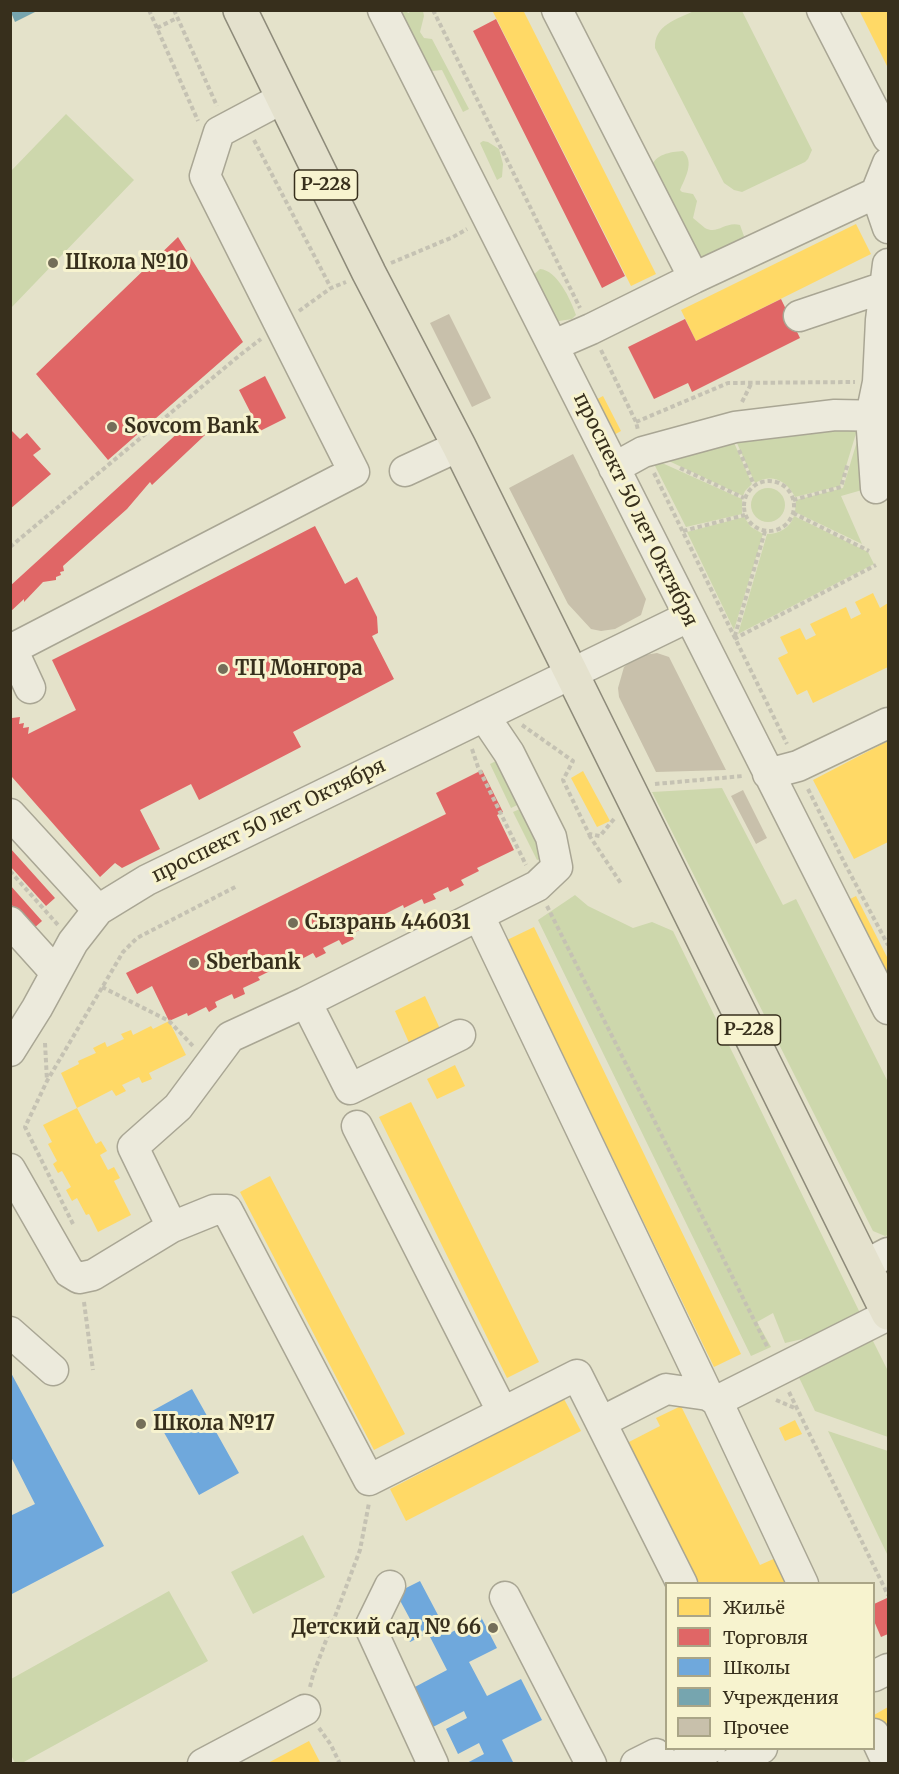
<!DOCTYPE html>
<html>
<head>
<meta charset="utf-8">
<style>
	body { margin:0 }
	#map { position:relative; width:899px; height:1774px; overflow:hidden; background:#e4e2ca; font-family:Merriweather,serif }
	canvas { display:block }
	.frame { position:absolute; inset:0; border:12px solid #372f1c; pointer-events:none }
	.legend { position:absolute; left:665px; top:1582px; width:210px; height:168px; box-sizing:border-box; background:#f7f3cf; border:2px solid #aaa587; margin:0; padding:8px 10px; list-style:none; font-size:18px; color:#372f1c }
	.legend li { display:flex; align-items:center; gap:12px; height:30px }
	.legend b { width:30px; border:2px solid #aaa587 }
</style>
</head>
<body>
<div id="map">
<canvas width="899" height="1774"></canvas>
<div class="frame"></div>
<ul class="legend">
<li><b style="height:16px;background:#ffd966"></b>Жильё</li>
<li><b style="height:16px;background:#e06666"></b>Торговля</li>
<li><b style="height:16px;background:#6fa8dc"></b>Школы</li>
<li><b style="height:16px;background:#76a5af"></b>Учреждения</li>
<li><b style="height:16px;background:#c8c0ab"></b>Прочее</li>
</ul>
</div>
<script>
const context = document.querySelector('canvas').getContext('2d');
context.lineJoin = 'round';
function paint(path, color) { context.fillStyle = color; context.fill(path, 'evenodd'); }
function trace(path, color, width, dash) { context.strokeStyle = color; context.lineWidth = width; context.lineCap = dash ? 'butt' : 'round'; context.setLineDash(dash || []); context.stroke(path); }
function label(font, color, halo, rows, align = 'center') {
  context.font = font + ' Merriweather,serif'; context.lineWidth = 6; context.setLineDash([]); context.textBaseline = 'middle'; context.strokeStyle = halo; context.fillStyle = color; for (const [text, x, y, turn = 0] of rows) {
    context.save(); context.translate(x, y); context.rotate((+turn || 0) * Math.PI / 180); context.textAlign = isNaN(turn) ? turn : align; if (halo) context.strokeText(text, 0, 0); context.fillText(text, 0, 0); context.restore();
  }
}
paint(new Path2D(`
	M392,11h12l5,2 1,-2h13l1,5 -4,16 4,6 8,1 37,70 -6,3 -21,-42 -20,2z
	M694,11h48l70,139 -4,9 -3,3 -63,30 -8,-2 -10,-7 -69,-135c-1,-23 22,-29 39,-37z
	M66,114l68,66 -123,128v-137z
	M483,141l5,1 11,7 4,15 -1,13 -5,3 -17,-37z
	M683,151c12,11 2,27 -3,39l2,2 11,2 4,7 -4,17c4,3 8,7 12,10 13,7 20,-7 35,-3l5,14 -46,22 -48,-93c4,-14 19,-16 32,-17z
	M540,269c17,1 31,31 36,46l-4,4 -13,2 -5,3 -25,-45z
	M861,417l-21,69 -45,11c-8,-16 -23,-24 -40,-14l-24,-53z
	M864,418l5,70 -28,8 21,48 -67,-32 1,-12 47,-12z
	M729,431l23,53 -7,7 -2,5 -89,-42z
	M651,458l91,41v15l-56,13z
	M751 505a17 17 0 1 1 34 0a17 17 0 1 1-34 0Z
	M794,516l74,36 6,12 -136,70 29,-100c12,0 23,-6 27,-18z
	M744,517l7,10 12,7 -29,96 -47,-98z
	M508,755l22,44 -19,9 -21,-44z
	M722,788l61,117 13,-6 92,183v153l-3,1 -12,-5 -221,-439z
	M531,804l9,55 -3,1 -24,-48z
	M575,895l13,11 45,22 19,-6 21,9 188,384 -41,20 -35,8 -12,-30 -16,9 14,25 -20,9 -213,-436z
	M870,1335l18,36v66l-73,-26 -21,-44z
	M828,1431l60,20v105z
	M303,1535l22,42 -72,37 -22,-42z
	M169,1591l39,70 -186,102h-7l-4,-8v-76z`), '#cdd7ac');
paint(new Path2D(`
	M492,10h31l133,264 -25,12z
	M859,10h29v58z
	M856,224l15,30 -175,87 -15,-31z
	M603,396l18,35 -9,5 -24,-32z
	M873,593l7,15 8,-5v64l-75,36 -6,-13 -10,5 -19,-37 10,-5 -8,-16 20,-9 6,12 10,-5 -6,-11 36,-17 5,12 10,-5 -6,-12z
	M888,741v101l-34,17 -41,-79z
	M583,771l27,50 -13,6 -26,-49z
	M856,896l32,63v16l-4,2 -40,-75z
	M534,927l207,427 -27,13 -207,-427z
	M425,996l16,35 -31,14 -15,-34z
	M169,1021l17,34 -37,18 3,6 -10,4 -3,-6 -17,8 4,6 -10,5 -4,-6 -35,18 19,36 5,-3 6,10 -7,4 8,15 6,-3 6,11 -6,3 17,34 -33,17 -9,-18 -3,1 -9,-17 -5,3 -6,-11 5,-3 -9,-16 -4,2 -5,-9 4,-3 -9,-17 4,-2 -9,-17 34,-17 -16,-35 18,-9 -1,-3 18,-8 -3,-5 12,-6 2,5 17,-8 -3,-5 10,-4 2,5 18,-9 2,3z
	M455,1065l10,21 -28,13 -10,-20z
	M411,1102l128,260 -32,16 -128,-261z
	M270,1176l135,258 -31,16 -134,-258z
	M564,1399l17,32 -175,90 -16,-32z
	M681,1406l79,159 20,-9 7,15 -5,3 1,3 7,-3 4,10h-97l-70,-141 33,-17 -4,-8z
	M795,1420l7,14 -17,7 -6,-13z
	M888,1707v42l-14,-30v-4z
	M309,1741l12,23h-55z`), '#ffd966');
paint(new Path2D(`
	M496,19l129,257 -23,12 -129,-257z
	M178,237l65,105 -135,118 -72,-86z
	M781,299l19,39 -108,54 -4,-9 -34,16 -26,-52 57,-28 11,22z
	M265,376l21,42 -26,13 -21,-41z
	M192,420l13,15 -53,50 -2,-3 -23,27 -64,57 1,5 -4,1 1,3 -5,2v3l-13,2 -19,20v-3l-14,13v-26z
	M10,429l10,10 7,-6 14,16 -8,6 18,19 -41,35z
	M315,526l30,58 12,-7 20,40 1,16 -6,3 22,43 -101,53 8,15 -102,53 -8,-16 -51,26 20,39 -38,19 -7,-5 -15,14 -88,-100 -2,-7v-55l2,3 8,-1 -1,7 5,-1 -1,5 6,-1 -1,7 48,-24 -24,-50 98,-49z
	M482,770l21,42 -6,3 17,35 -37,18 2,3 -18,9 3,5 -14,7 -2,-5 -15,7 3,5 -12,5 -2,-5 -18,9 -1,-3 -36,18 1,3 -17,8 3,5 -12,6 -3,-5 -16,8 3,5 -10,5 -3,-5 -17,9 -2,-3 -36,18 2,3 -17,8 2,6 -11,5 -2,-5 -17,8 2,5 -8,5 -3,-5 -18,9 -1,-3 -18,8 -17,-35 -15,8 -11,-21 320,-159 -10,-21z
	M10,848l45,50 -9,8 -36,-40z
	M10,885l32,36 -9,8 -23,-26z
	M887,1598l1,3v33l-7,3 -7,-16v-17z`), '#e06666');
paint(new Path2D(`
	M10,1371l94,175 -94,49v-79l25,-12 -25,-49z
	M192,1389l47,84 -40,22 -47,-84z
	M420,1581l28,53 33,-17 16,31 -28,14 18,34 34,-17 21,41 -40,20 12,24h-49l19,-10 -5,-11 -21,11 -12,-25 21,-11 -3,-7 -33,17 -20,-39 36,-19 -19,-37 -18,9 -6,-13 6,-10 -14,-26z`), '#6fa8dc');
paint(new Path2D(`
	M10,10h29l-24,12z`), '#76a5af');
paint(new Path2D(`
	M449,314l42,84 -19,9 -42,-84z
	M573,454l73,145 -5,16 -26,14 -14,2 -10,-2 -23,-25 -59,-116z
	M657,653l12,4 57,113 -70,2 -37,-75 -1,-9 6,-21 10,-8 11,-4z
	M743,790l24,48 -11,6 -25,-48z`), '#c8c0ab');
const minor = new Path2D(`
	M383,10c170,333 336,667 505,999
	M557,10l137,268
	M822,10l66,128
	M876,193l12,-30
	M799,316l86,-29
	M554,345l37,-16 103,-51 182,-85 12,35
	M614,468l29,-16 92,-25 100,-12 53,1
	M405,471l54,-25
	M876,488l-5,-72 7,-34 3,-62 7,-56
	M30,688l-18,-39 342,-177 -149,-296 14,-44 64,-34
	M768,774l30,-8 90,-43
	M10,814l88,96
	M479,916l229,479 9,6 171,-86
	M10,922l46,51
	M306,1002l44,87 110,-54
	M10,1051l27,-43 36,-66 25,-32 49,-30 541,-263
	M357,1126l145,285
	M10,1169l59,103 10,6 14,-3 79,-48 -39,-80 45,-40 52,-70 76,-35 231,-116 20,-19 -6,-30 -42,-84 -25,-37
	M172,1227l42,-17h13l142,270 208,-105 105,209
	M865,1265l23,-12
	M10,1332l43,38
	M717,1401l86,183
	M601,1422l65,-33 42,6
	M390,1586l-20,41 63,137
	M505,1597l86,167
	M874,1676l14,-7
	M874,1734l14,30
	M203,1764l102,-54
	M636,1764l20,-10 10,10
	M681,1764l29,-16
	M733,1764l29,-16`);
const major = new Path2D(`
	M240,10l129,263 90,173 429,867`);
trace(minor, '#a9a694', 33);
trace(major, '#8e8b7a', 36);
trace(new Path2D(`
	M149,10l49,111
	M174,10l43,96
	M433,10l147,298
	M157,28l20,-10
	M254,140l77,148
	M391,263l62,-26 14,-8
	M299,311l32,-23 15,-6
	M601,350l35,72 2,8
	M742,402l10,-20
	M636,422l92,-39 127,-1
	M739,450l15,35
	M680,468l64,30
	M654,473l133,271
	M744 506a25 25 0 1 1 50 0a25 25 0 1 1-50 0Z
	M793,500l48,-13 7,-24
	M793,513l76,38
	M683,531l62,-16
	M765,531l-31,108 142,-74
	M10,547l230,-192 21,-16
	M522,725l51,36 -10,19 26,54 11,2 14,-17
	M472,749l6,18 48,98
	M655,784l88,-8
	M808,789l37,75 43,81
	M589,835l33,50
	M10,871l48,54
	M547,906l221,442
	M102,987l67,34 25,26
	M45,1043l2,38
	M73,1224l-48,-97 22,-46 76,-129 14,-14 100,-52
	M84,1302l9,68
	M789,1392l99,203
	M776,1400l21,9
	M310,1687l3,-12 47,-125 9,-47
	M319,1728l12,17 9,19`), '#c5c2b3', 4, [4.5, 3]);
trace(minor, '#eceadc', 30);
trace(major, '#e4e1cd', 33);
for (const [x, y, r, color] of [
	[53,263,6,"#746e59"],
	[112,427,6,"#746e59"],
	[223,669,6,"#746e59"],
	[293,923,6,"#746e59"],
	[194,963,6,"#746e59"],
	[141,1424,6,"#746e59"],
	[493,1628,6,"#746e59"]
]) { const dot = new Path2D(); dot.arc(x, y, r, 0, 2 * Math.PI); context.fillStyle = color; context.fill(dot); trace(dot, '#f7f3cf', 2); }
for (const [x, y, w] of [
	[326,185,63],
	[749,1030,63]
]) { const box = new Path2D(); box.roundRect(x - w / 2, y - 15, w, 30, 4.5); context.fillStyle = '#f7f3cf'; context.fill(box); trace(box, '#372f1c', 1.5); }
label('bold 18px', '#372f1c', null, [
	["Р-228",326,185],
	["Р-228",749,1030]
]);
label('bold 20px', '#372f1c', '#f7f3cf', [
	["Школа №10",65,263],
	["Sovcom Bank",124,427],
	["ТЦ Монгора",235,669],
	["Сызрань 446031",305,923],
	["Sberbank",206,963],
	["Школа №17",153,1424],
	["Детский сад № 66",481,1628,"right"]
], 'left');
label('20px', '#372f1c', '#f7f3cf', [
	["проспект 50 лет Октября",635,510,64],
	["проспект 50 лет Октября",269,821,-26]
]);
</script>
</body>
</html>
